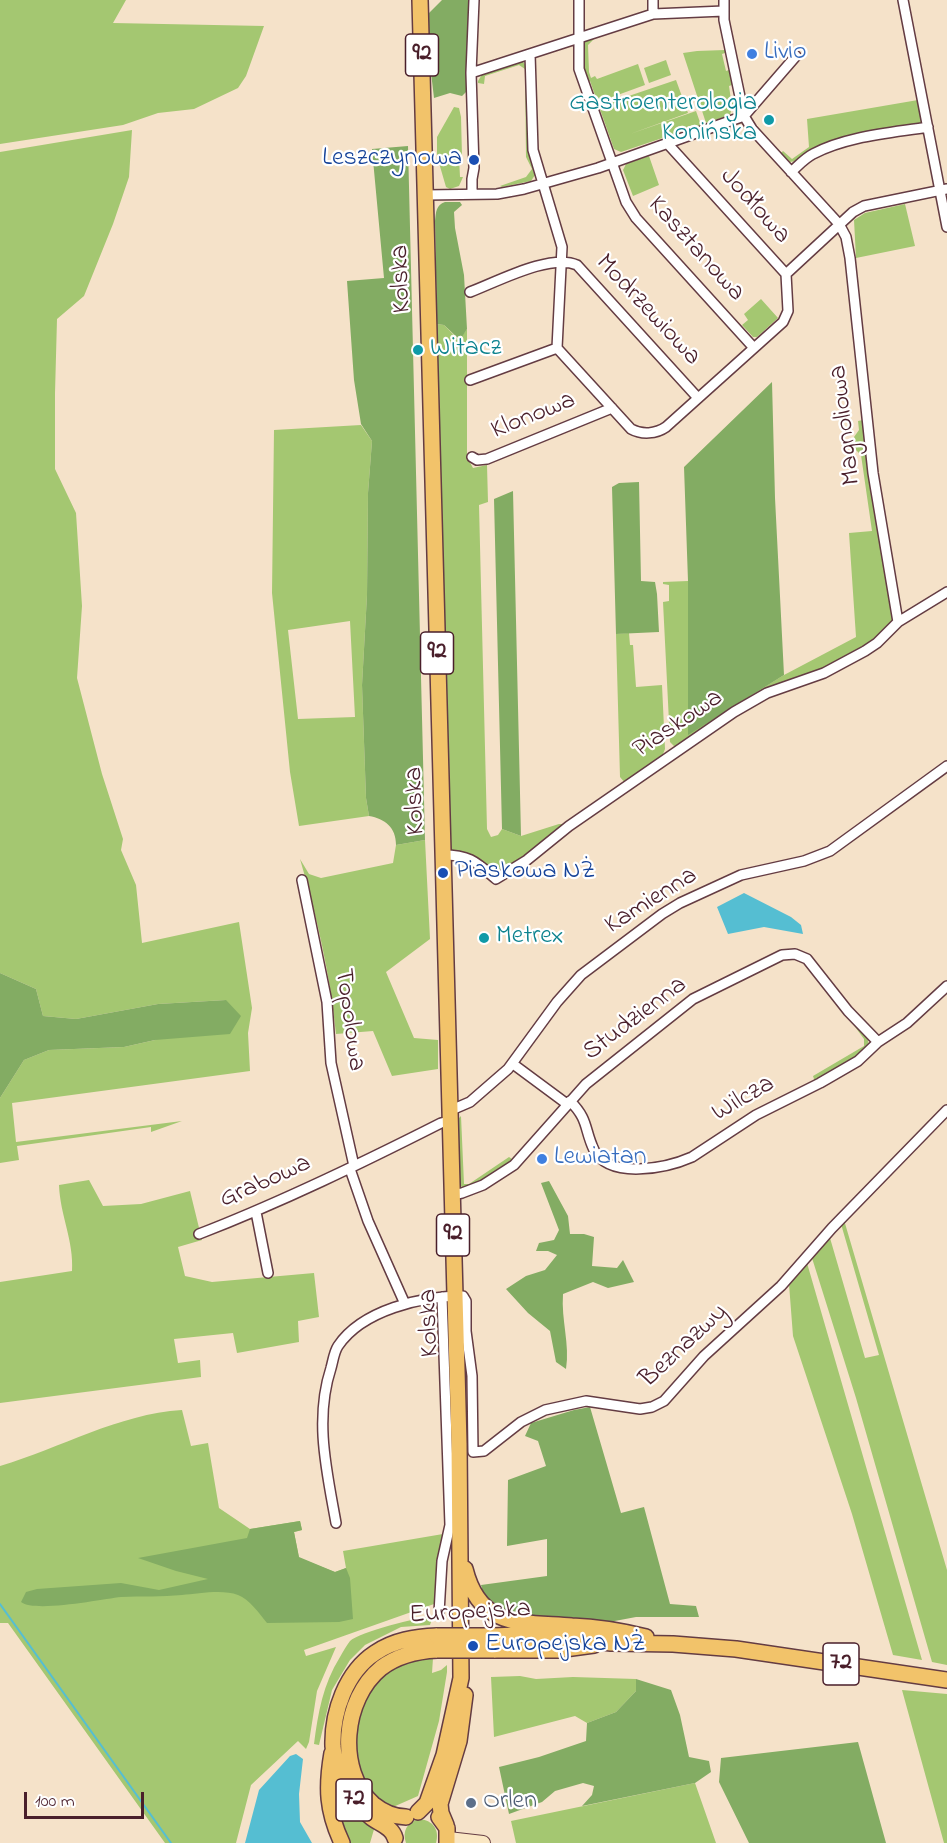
<!DOCTYPE html>
<html>
<head>
<meta charset="utf-8">
<style>
	body { margin:0 }
	#map { position:relative; width:947px; height:1843px; overflow:hidden; background:#f5e2c9; font-family:"Indie Flower",sans-serif }
	canvas { display:block }
	.scale { position:absolute; left:24px; top:1792px; width:120px; height:27px; box-sizing:border-box; border:3px solid #4a1f2b; border-top:0; padding-left:8px; font-size:18px; line-height:21px; white-space:nowrap; color:#4a1f2b; -webkit-text-stroke:4px #fff; paint-order:stroke }
</style>
</head>
<body>
<div id="map">
<canvas width="947" height="1843"></canvas>
<div class="scale">100 m</div>
</div>
<script>
const context = document.querySelector('canvas').getContext('2d');
context.lineJoin = 'round';
function paint(path, color) { context.fillStyle = color; context.fill(path, 'evenodd'); }
function trace(path, color, width, dash) { context.strokeStyle = color; context.lineWidth = width; context.lineCap = dash ? 'butt' : 'round'; context.setLineDash(dash || []); context.stroke(path); }
function label(font, color, halo, rows, align = 'center') {
  context.font = font + ' "Indie Flower",sans-serif'; context.lineWidth = 4.5; context.setLineDash([]); context.textBaseline = 'middle'; context.strokeStyle = halo; context.fillStyle = color; for (const [text, x, y, turn = 0] of rows) {
    context.save(); context.translate(x, y); context.rotate((+turn || 0) * Math.PI / 180); context.textAlign = isNaN(turn) ? turn : align; if (halo) context.strokeText(text, 0, 0); context.fillText(text, 0, 0); context.restore();
  }
}
paint(new Path2D(`
	M0,0h126l-13,23 151,3 -18,50 -8,12 -44,21 -36,4 -35,12 -123,19z
	M604,32l1,3 -10,3 -7,7 1,27 2,6 4,-2 2,3 41,-15 7,21 -41,15 1,4 71,-24 12,33 -58,21 66,-23 5,14 -80,27 -7,-3 -24,-68 -3,1c-3,-10 -9,-31 -2,-41 4,-4 13,-6 19,-9z
	M725,50v3l-3,1 4,17 3,-1 3,15 -3,1 2,14h4l1,6 -8,-4 -2,1 5,8 -1,4 -24,8 -23,-70 14,-2z
	M666,60l5,15 -22,8 -5,-15z
	M518,61l5,1 5,6 7,102 -2,1 2,4 -4,6 -29,6 -2,-1 26,-9 6,-8 -6,-12 -1,-88 -6,-4 -34,11 -1,8 -6,-1v-2l5,-8z
	M918,100l4,25 -84,18 -40,20 -2,-2 -6,1 -9,-9 2,-2 9,8 17,-12 -2,-28z
	M454,107l5,1 2,9 1,39 -3,1 1,20h3l-4,9 -9,3 -4,-2 -9,-31v-19z
	M132,130l-3,47 -16,47 -29,72 -27,23 -2,74v76l21,44 6,93 -5,72 25,96 21,65 -2,11 15,35 6,58 97,-21 13,86 -4,25 2,38 -238,32 4,39 166,-21 -31,11v-5l-134,19 2,14 -19,3v-65l24,-38 25,-10 75,-3 31,-7 71,-40 -68,4 -82,15 -33,-3 -7,-27 -36,-16v-821z
	M649,156l10,29 -26,11 -10,-26 3,-6z
	M905,204l10,42 -59,12 -2,-38 11,-7z
	M761,299l17,19 -21,19h-4l-11,-12 6,-5 -4,-6z
	M437,324l7,1 15,15 8,-11v128l6,11 14,-3 1,37 -9,3 8,324 4,8 7,-2 4,-6 19,7 38,-12h9c-14,10 -61,53 -77,45 -3,-1 -4,-4 -7,-6 -11,-8 -21,-13 -35,-13z
	M863,420l30,200 -3,8 -25,20 -65,32 -123,69 -7,-7 -7,-140 6,-1v-16l-6,-1v-2l25,-1v153l96,-59 72,-38 -7,-104 23,-2 -11,-76 -6,-6 -1,-12 5,-7 -1,-9z
	M361,425l11,16 -4,52 -1,102 -5,90 4,113 3,18 -70,10 -9,-54 -18,-179 2,-163zM350,621l5,96 -57,2 -10,-89z
	M629,633l1,12h3l3,42 26,-2 3,64 -4,10 -35,25 -6,-7 -4,-143z
	M425,840l5,99 -44,33 28,66 24,2v29l-46,7 -19,-45 -37,3c-6,-60 -19,-117 -36,-175l9,15 12,4 72,-15 3,-18z
	M847,1016l20,19 2,11 -5,7 -49,29 -2,-6 51,-30v-7z
	M461,1116l3,68h5l40,-27 3,2 2,-3 2,2 -11,10 -40,20 -5,-2 -2,-3 -2,-62z
	M89,1180l14,26 38,-2 49,-13 12,49 -24,7 7,29 27,6 102,-9 5,44 -21,4 1,21 -62,11 -4,-20 -59,6 4,24 22,-3 1,17 -201,26v-121l72,-11c2,-30 -12,-56 -13,-86z
	M844,1220l103,350v95l-15,-3 -76,-264 -44,-140 18,-20 35,120 14,-3 -38,-131z
	M807,1263l115,397 -29,-5 -41,-141 -59,-178 -4,-52z
	M182,1410l9,36 17,-3 11,65 31,21 50,-8 2,9 -8,2 5,26 36,14 11,-4 -3,-17 100,-17 -7,29 1,35 -3,6 -130,46 2,6 30,-9 -19,44 -8,51 -3,7 -8,-8 -47,44 -15,58h-71l-157,-220h-8v-157c61,-18 118,-52 182,-56z
	M433,1616l-3,9 -29,2 -36,18 -15,15 -18,30 -13,55 -5,-1c4,-31 9,-60 26,-87 3,-5 6,-11 10,-16 9,-9 69,-24 83,-25z
	M433,1658l-1,15 9,-3 6,-5v7l-8,49 -21,75 -25,11h-10l-23,-31 -5,-35 5,-30 16,-30 15,-12 21,-9z
	M520,1676l16,3 37,-2 63,2v12l-20,21 -29,11 -12,-7 -81,21 -3,-60z
	M902,1690l45,4v149h-3z
	M334,1772l41,54 -5,17h-25l-10,-29z
	M695,1783l21,60h-200l-5,-22z
	M419,1819c14,1 21,11 17,24h-30c-4,-12 1,-21 13,-24z`), '#a4c771');
paint(new Path2D(`
	M442,0h28l-3,67 2,22 -7,7 -12,-3 -16,5 -4,-34 -2,-50z
	M408,146l17,694 -29,5c0,-18 -11,-26 -27,-29l-3,-18 -4,-113 5,-90 1,-102 4,-52 -11,-17 -7,-44 -7,-99 37,-3 -12,-129z
	M445,202h15l2,3 -8,7 1,16 9,47 3,54 -7,11 -16,-15 -7,-1 -2,-103c1,-9 1,-16 10,-19z
	M772,382l3,116 9,177 -96,60v-154l-4,-114z
	M639,482l2,99 14,1 2,12 2,38 -43,2 -4,-147 7,-4z
	M513,491l8,345 -19,-7 -8,-330z
	M0,973l36,16 7,27 33,3 82,-15 68,-4 15,16 -11,18 -75,6 -31,7 -75,3 -25,10 -24,38z
	M549,1181l19,35 2,18h14l10,3 -2,29 25,2 6,-8 11,22 -26,6 -15,-6 -30,12c-2,26 7,50 3,75l-10,-7 -6,-31 -22,-18 -22,-24 20,-13 19,-6 12,-15 -9,-4h-12l3,-8 15,-3 5,-10 -18,-47z
	M590,1407l31,106 23,-6 26,97 26,2 3,11h-63l-32,6 -77,-6 -19,-5 -24,-16 -3,-11 66,-9v-37l-40,7 1,-66 38,-14 -8,-25 -13,-5 6,-13 43,-13z
	M300,1521l2,9 -8,2 5,25 36,15 11,-4 4,10 3,41 -14,3 -72,1c-7,-9 -18,-24 -29,-28 -16,-6 -40,-1 -56,0 -20,2 -40,1 -61,2 -19,2 -86,16 -100,5l5,-10 11,-3 84,-6 38,7 49,-11 -32,-8 -38,-13 109,-20 3,-9z
	M636,1679l35,11 9,25 9,42 20,4 2,11 -16,11 -113,23 10,-11 2,-9 -11,-3 -28,8 -13,11 -33,12 -10,-47 40,-10 47,-16 1,-18 29,-11 20,-21z
	M858,1742l28,101h-137l-30,-61 2,-24z`), '#83ac63');
paint(new Path2D(`
	M744,893l47,24 10,8 2,9 -39,-7 -36,7 -11,-27z
	M296,1754l7,5 -4,35 1,28 12,21h-67l14,-53 31,-34z`), '#55bed2');
trace(new Path2D(`
	M0,1604l171,239`), '#55bed2', 2);
const street = new Path2D(`
	M579,0v69l47,133 10,16 118,130
	M653,0v14
	M724,0v20l20,96
	M903,0l44,227
	M530,54l3,96 29,97 -5,101 74,81c11,6 25,5 35,-2l117,-105 5,-11 -2,-37
	M471,73l182,-59 71,-3
	M744,116l52,-60
	M667,143l119,131
	M791,172c7,-6 14,-14 22,-18 34,-18 78,-21 115,-27
	M472,194v-15l2,-11 -3,-95 3,-73
	M425,195l72,-1 27,-5 74,-21 146,-52 8,13 87,95 7,13 4,21 23,215 25,149
	M786,274l67,-62 11,-6 83,-17
	M470,292c27,-10 80,-39 107,-27l121,133
	M470,380l87,-32
	M472,457l5,3 10,-1 125,-51
	M443,855c27,0 33,7 53,24l31,-19 42,-34 165,-114 33,-19 57,-20 41,-22 12,-8 21,-21 49,-30
	M302,880l25,122 4,61 23,103
	M513,1064l54,40
	M570,1101c19,19 14,28 24,49 16,30 73,18 98,7l64,-42 64,-32 38,-22 20,-19 29,-19 40,-37
	M449,1111l21,-9 38,-33 49,-67 24,-27 81,-61 18,-11 61,-28 63,-14 26,-10 117,-85
	M350,1169l18,52 37,83
	M452,1195l10,-2 21,-8 31,-20 72,-81 107,-85 89,-44 13,-1 12,5 41,52 30,31
	M256,1212l12,61
	M199,1234c83,-32 163,-71 242,-111l8,-2
	M336,1523c-9,-51 -22,-103 -5,-155 2,-7 3,-16 7,-22 24,-36 84,-50 125,-50l3,5v30l6,45 1,76 11,-1 37,-29 24,-12 41,-9 54,8 12,-2 12,-6 40,-45 77,-70 51,-58 115,-118
	M439,1613l3,-52 8,-36 -8,-228`);
const secondary = new Path2D(`
	M448,1839l35,4`);
const primary = new Path2D(`
	M465,1569c15,60 56,53 107,57 25,1 50,5 74,11
	M494,1636l44,-2 73,9 62,1 63,5 211,31
	M494,1650h63l37,-5
	M332,1753c-6,35 -5,58 10,90
	M418,1812l9,-9 17,-48 17,-77 -2,-235 -39,-1443
	M406,1817c-13,0 -23,-5 -33,-13 -37,-34 -30,-105 8,-136 17,-13 36,-17 56,-18
	M439,1817l8,11v15
	M446,1825l-5,-12 -1,-9 19,-63 6,-46
	M395,1838c-3,-11 -15,-14 -23,-20 -9,-7 -17,-15 -22,-24 -8,-13 -16,-32 -17,-48 -1,-34 13,-74 42,-93 19,-13 40,-16 62,-17`);
trace(street, '#643c43', 12);
trace(secondary, '#643c43', 16);
trace(primary, '#643c43', 18);
trace(street, '#fff', 9);
trace(secondary, '#fae7c3', 14);
trace(primary, '#f2c36a', 15);
const primaryBridge = new Path2D(`
	M437,1636h57
	M437,1650h57`);
trace(primaryBridge, '#643c43', 18, []);
trace(primaryBridge, '#f2c36a', 15);
for (const [x, y, r, color] of [
	[752,54,6,"#3f7fe0"],
	[769,120,6,"#0f9aa8"],
	[474,160,6,"#1a4fb4"],
	[418,350,6,"#0f9aa8"],
	[443,873,6,"#1a4fb4"],
	[484,938,6,"#0f9aa8"],
	[542,1159,6,"#3f7fe0"],
	[473,1646,6,"#1a4fb4"],
	[471,1803,6,"#5c6f8a"]
]) { const dot = new Path2D(); dot.arc(x, y, r, 0, 2 * Math.PI); context.fillStyle = color; context.fill(dot); trace(dot, '#fff', 2); }
for (const [x, y, w] of [
	[422,55,33],
	[437,653,33],
	[453,1235,33],
	[841,1664,36],
	[354,1800,36]
]) { const box = new Path2D(); box.roundRect(x - w / 2, y - 21, w, 42, 4.5); context.fillStyle = '#fff'; context.fill(box); trace(box, '#4a1f2b', 1.5); }
label('bold 24px', '#4a1f2b', null, [
	["92",422,55],
	["92",437,653],
	["92",453,1235],
	["72",841,1664],
	["72",354,1800]
]);
label('26px', '#366cbe', '#fff', [
	["Livio",764,54],
	["Lewiatan",554,1159]
], 'left');
label('26px', '#0d838f', '#fff', [
	["Gastroenterologia",757,105,"right"],
	["Konińska",757,135,"right"],
	["Witacz",430,350],
	["Metrex",496,938]
], 'left');
label('26px', '#164399', '#fff', [
	["Leszczynowa",462,160,"right"],
	["Piaskowa NŻ",455,873],
	["Europejska NŻ",485,1646]
], 'left');
label('26px', '#4a1f2b', '#fff', [
	["Jodłowa",754,207,48],
	["Kasztanowa",695,250,48],
	["Kolska",403,279,-92],
	["Modrzewiowa",647,311,47],
	["Klonowa",534,417,-22],
	["Magnoliowa",847,425,-97],
	["Piaskowa",679,725,-34],
	["Kolska",417,801,-92],
	["Kamienna",652,902,-32],
	["Topolowa",348,1020,82],
	["Studzienna",636,1020,-37],
	["Wilcza",744,1100,-30],
	["Grabowa",266,1183,-24],
	["Kolska",431,1323,-92],
	["Beznazwy",685,1347,-43],
	["Europejska",470,1614,-3]
]);
label('26px', '#4e5e75', '#fff', [
	["Orlen",483,1803]
], 'left');
</script>
</body>
</html>
